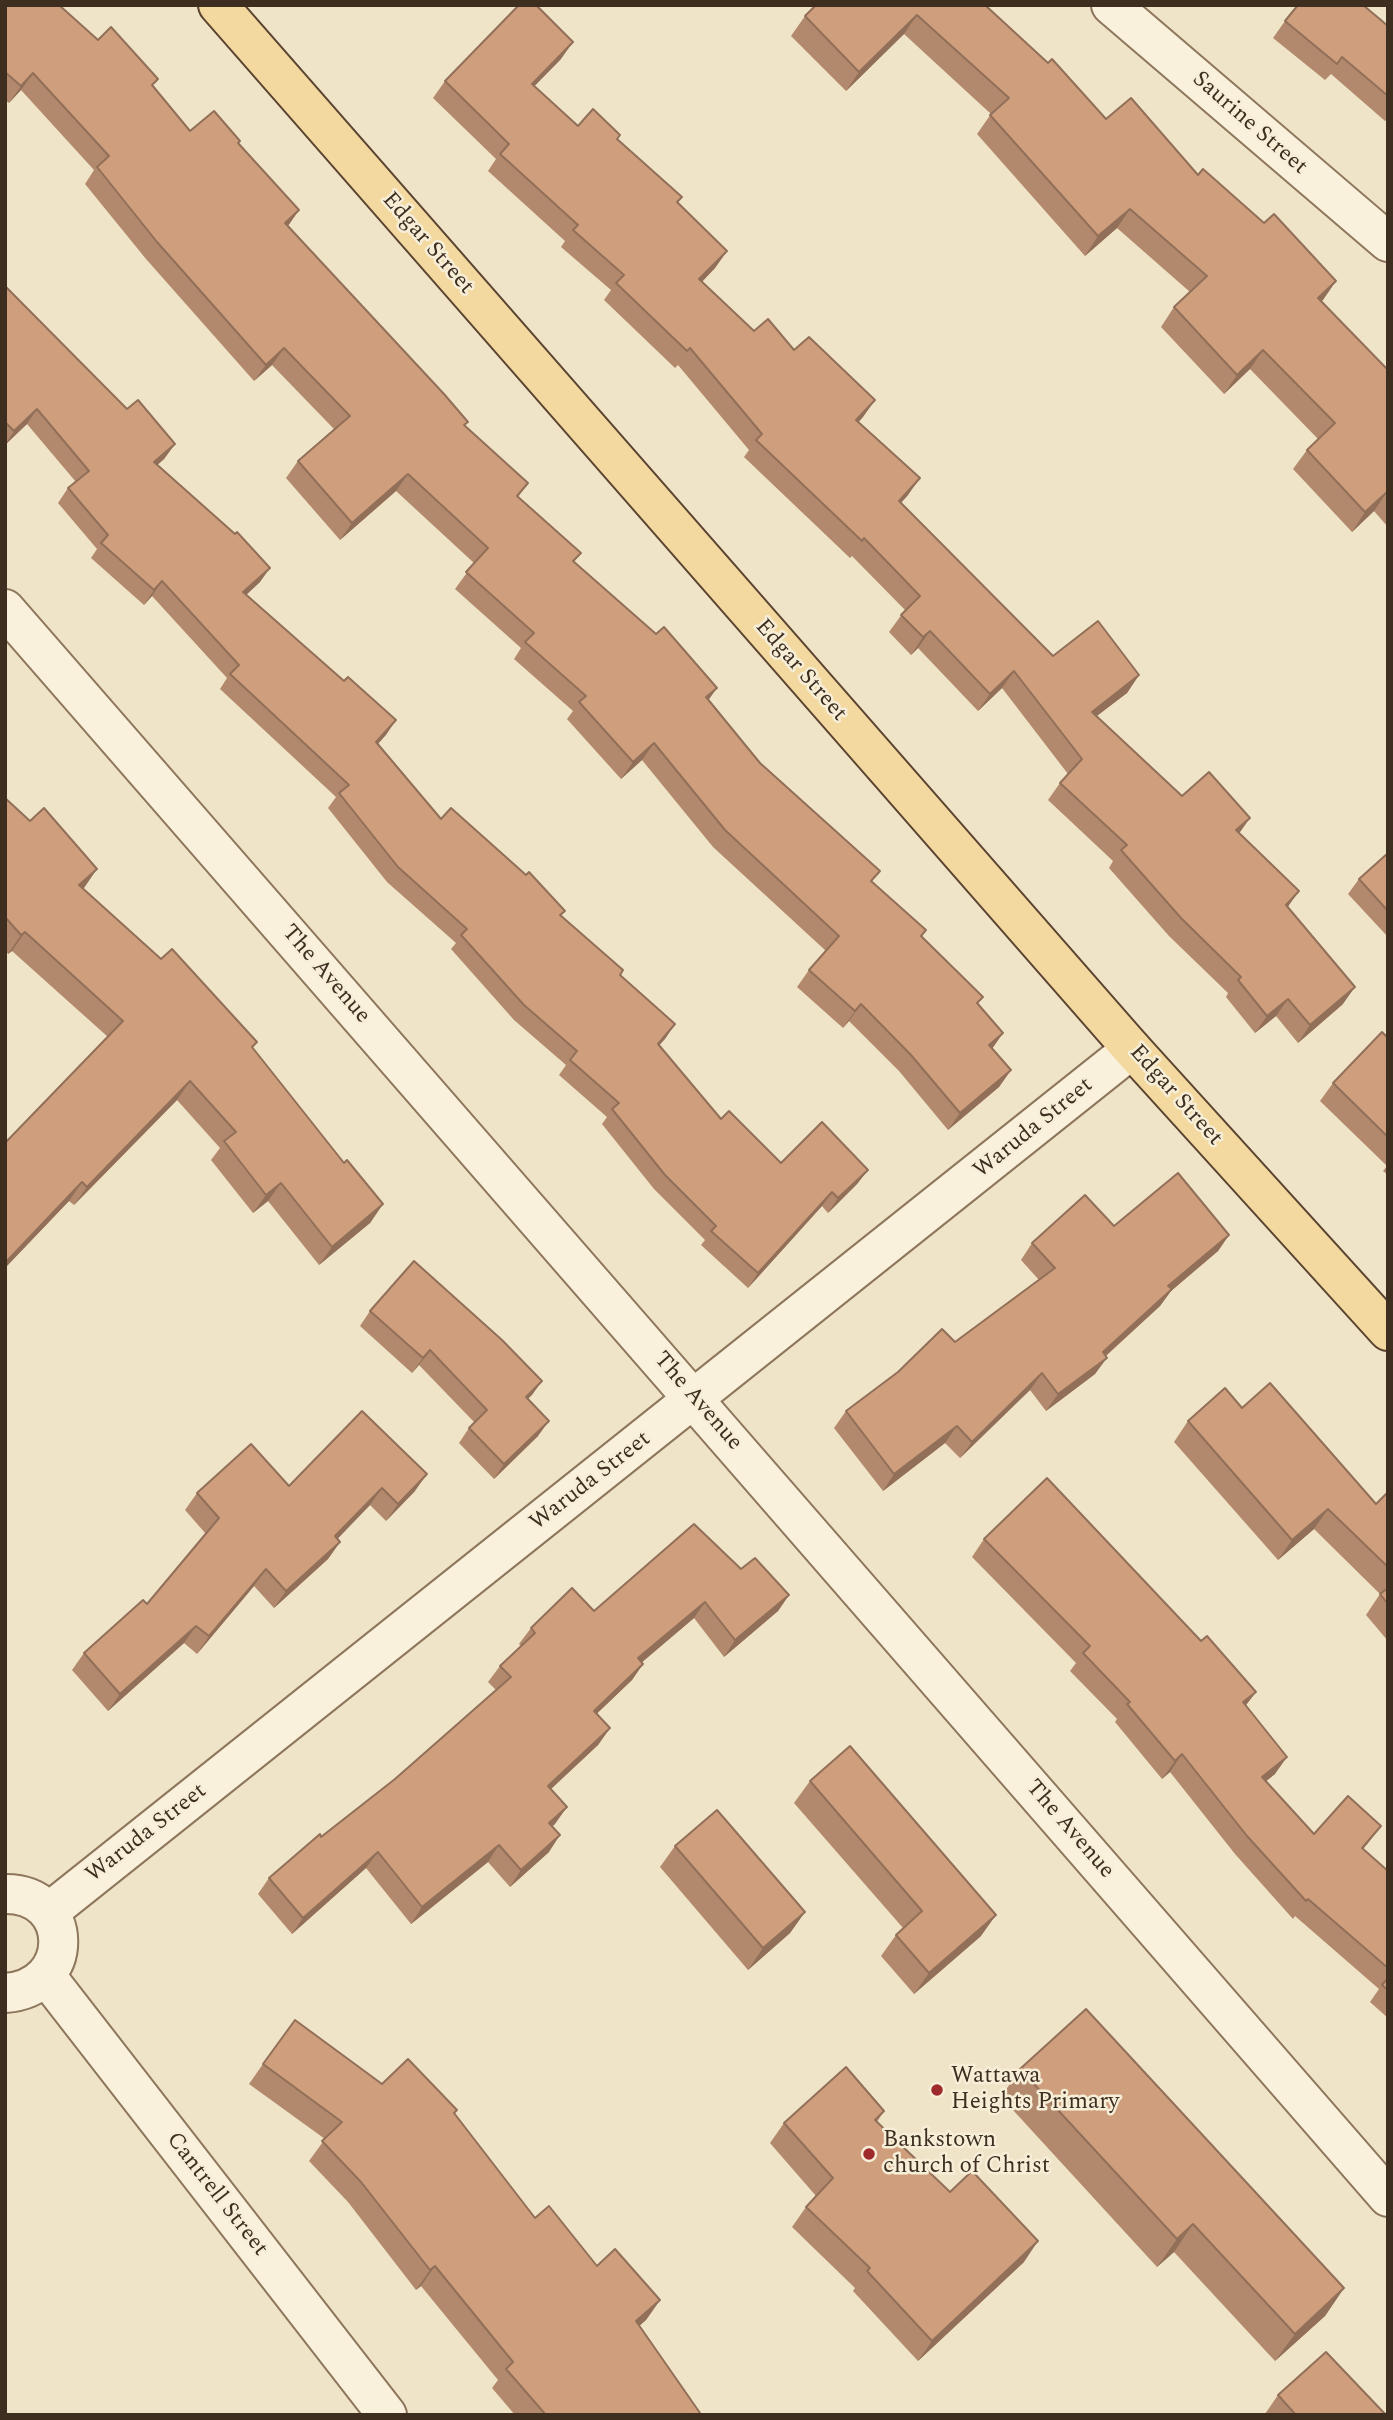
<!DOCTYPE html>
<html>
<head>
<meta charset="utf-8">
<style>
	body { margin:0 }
	#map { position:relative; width:1393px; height:2420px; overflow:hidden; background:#f0e4c8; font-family:Spectral,serif }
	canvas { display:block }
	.frame { position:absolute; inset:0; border:7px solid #3d2e20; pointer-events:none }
</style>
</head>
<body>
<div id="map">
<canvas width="1393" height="2420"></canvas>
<div class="frame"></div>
</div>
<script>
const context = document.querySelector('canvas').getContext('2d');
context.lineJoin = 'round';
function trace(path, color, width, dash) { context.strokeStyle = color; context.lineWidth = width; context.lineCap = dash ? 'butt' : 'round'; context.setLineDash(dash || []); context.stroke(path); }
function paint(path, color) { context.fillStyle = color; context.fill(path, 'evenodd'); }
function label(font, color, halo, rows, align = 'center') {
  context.font = font + ' Spectral,serif'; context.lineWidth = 5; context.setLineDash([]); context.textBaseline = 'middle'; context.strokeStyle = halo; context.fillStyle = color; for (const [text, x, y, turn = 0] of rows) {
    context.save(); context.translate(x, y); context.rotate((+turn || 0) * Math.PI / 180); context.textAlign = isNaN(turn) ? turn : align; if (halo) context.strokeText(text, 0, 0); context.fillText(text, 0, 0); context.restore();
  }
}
const minor = new Path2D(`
	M1111,5l277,237
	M5,609l1383,1588
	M5,1894c70,-1 72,94 0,99
	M49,1912l1083,-863
	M46,1976l341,439`);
const major = new Path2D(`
	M218,5l914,1044 256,282`);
trace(minor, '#8d765c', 42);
trace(major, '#5b4430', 42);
trace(minor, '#faf1dc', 38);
trace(major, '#f3d9a0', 38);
paint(new Path2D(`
	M5,5l93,35 55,47 37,44 49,13 60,66 -11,16 177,200 63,57 -10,14 63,56 -7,9 134,138 52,63 112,119 54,48 -4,6 81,97 -11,16 19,21 -12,17 -51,43 -49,-59 -50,-50 -6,7 -46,-41 12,-17 17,-19 -113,-104 -71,-87 -21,19 -54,-60 6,-8 -59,-52 7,-11 -66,-59 19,-26 -78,-72 -56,49 -54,-62 12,-17 36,-32 -62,-64 -18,16 -108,-122 -61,-75 9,-14 -73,-80 -12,13 -4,-3z
	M985,5l121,114 92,56 66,48 72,58 -15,21 67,68v157l-14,-16 -22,21 -59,-63 14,-19 11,-11 -68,-70 -26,25 -63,-67 13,-20 16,-15 -73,-64 -32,28 -108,-122 14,-20 -87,-80 -58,57 -55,-55 14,-20z
	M1285,21l103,5v92l-3,3 -54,-47 -6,6 -52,-42z
	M561,59l-27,27 44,40 42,9 -3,4 65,58 -4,5 49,49 -12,17 -13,14 52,49 40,19 81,50 -16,22 49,73 -7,8 152,153 86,19 -12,18 -31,23 86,80 57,37 49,74 55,97 -45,39 -22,-27 -21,17 -29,-36 2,-4 -59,-57 -60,-68 4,-7 -65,-61 12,-17 8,-9 -66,-86 -24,23 -60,-63 -7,7 -22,-23 16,-22 -53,-54 -2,2 -106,-101 5,-7 -71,-85 -3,3 -71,-68 7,-10 -50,-43 4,-6 -77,-70 8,-12 -63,-61 12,-17z
	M5,286l122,123 48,35 -11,15 -7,6 103,117 -14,13 98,86 52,39 -18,24 63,75 124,92 -4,5 62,54 -3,5 55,49 -16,21 62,74 60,44 87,7 -11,14 -29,29 -6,-7 -74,82 -47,-43 4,-5 -51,-51 -52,-65 5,-7 -48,-42 7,-10 -52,-45 -63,-71 5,-6 -69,-61 -59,-74 8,-11 -116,-108 7,-11 -75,-82 -8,9 -53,-47 6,-9 -39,-46 10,-15 8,-6 -49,-58 -22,21z
	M5,798l78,91 170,159 91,115 39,41 -13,19 -51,42 -51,-64 -15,12 -42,-53 9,-12 -43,-48 -103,105 -5,-4 -64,67v-125l103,-106 -96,-86 -4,3 -3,-4z
	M1388,853v84l-40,-43 11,-15z
	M1388,1038v137l-5,-4 4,-5 -67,-65 13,-18z
	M1114,1226l115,9 -11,16 -47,40 -11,15 -54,50 -11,18 -49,37 -16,-21 -70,68 -15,-15 -62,48 -49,-63 12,-17 109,-69 84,-62 -18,-20 11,-17z
	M370,1311l172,70 -14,18 10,37 -44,43 -35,-36 10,-15 6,-5 -56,-58 -7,8 -52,-47z
	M1242,1408l134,96 12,-12v149l-22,-26 14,-21 -66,-65 -36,31 -104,-118 14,-21z
	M362,1411l53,80 -29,30 -16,-16 -33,34 3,3 -12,17 -54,49 -20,-22 -57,68 -13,-11 -76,68 -36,-41 12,-17 63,-49 59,-70 -21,-24 12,-17 92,-7z
	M984,1539l217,102 55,51 -10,13 29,69 -9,7 48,53 67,-8 -18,23 25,22v147l-18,-16 9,-13 -84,-73 -2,3 -58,-65 -65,-82 -8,7 -47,-57 2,-3 -47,-48 6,-8 -104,-106z
	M741,1569l48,26 -11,16 -54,46 -30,-39 -52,44 1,2 -11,16 -36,34 14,14 -12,17 -47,44 4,35 -3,2 -3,26 -39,35 -22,-25 -77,62 -45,-56 -74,66 -34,-40 11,-16 126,-99 101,-89 -8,-8 12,-16 21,-20 -2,-2 12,-16 63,-17z
	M810,1781l171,155 -67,58 -33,-38 15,-21 7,-7 -109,-125z
	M675,1846l130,66 -15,21 -42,37 -88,-103z
	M263,2064l119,20 73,30 80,104 62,48 63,34 -14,20 -7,6 61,87 -1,2h-184l-23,-27 6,-8 -77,-94 -5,4 -68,-88 -39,-41 16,-22 -76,-55z
	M1020,2069l324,219 -19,28 -50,45 -101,-109 -17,15 -156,-170z
	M884,2111l-7,11 147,140 -106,99 -65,-70 2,-3 -63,-61 14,-20 10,-11 -46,-53 14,-20z
	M1278,2395l108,20h-120l-1,-1z`), '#b2896c');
paint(new Path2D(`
	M917,15l-13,19 -58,57 13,-19z
	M573,42l-12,17 -41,42 12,-17z
	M33,73l-12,17 -12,13 12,-17z
	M1130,209l-13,19 -32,28 13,-20z
	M299,210l-12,17 -2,-4z
	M727,251l-12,17 -28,29 12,-18z
	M1336,281l-13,19 -19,18 14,-20z
	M284,348l-12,17 -18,16 12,-16z
	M1263,350l-13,19 -26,25 13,-19z
	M875,400l-12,17 -19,20 12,-17z
	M37,409l-10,15 -22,21 9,-14z
	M175,444l-11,15 -20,18 10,-15z
	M408,474l-12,17 -56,49 12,-17z
	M920,478l-12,17 -21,23 12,-17z
	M1387,492l-13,19 -22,21 13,-20z
	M270,568l-10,14 -27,25 10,-15z
	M162,581l-10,15 -8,9 10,-15z
	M930,631l-12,17 -7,7 12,-18z
	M1014,671l-12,17 -24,23 12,-17z
	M1139,675l-12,18 -47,36 12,-17z
	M717,688l-12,17 1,-8z
	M396,720l-10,15 -20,22 10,-15z
	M654,743l-12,17 -21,19 12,-17z
	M1250,818l-12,17 -2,-5z
	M97,869l-13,19 -18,15 13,-18z
	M1299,891l-12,17 -1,-3z
	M25,932l-13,19 -4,3 13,-19z
	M1355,987l-12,17 -45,39 12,-18z
	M1288,999l-12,17 -21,17 12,-17z
	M861,1004l-12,17 -6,7 12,-17z
	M675,1024l-10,15 -18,20 11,-15z
	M1003,1033l-12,17 -2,-5z
	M1011,1070l-12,17 -51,43 12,-17z
	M190,1081l-13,19 -103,105 13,-18z
	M868,1170l-11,14 -29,29 10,-15z
	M82,1182l-13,19 -64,67v-5z
	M281,1183l-13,18 -15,12 13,-18z
	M832,1192l-10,14 -74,82 10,-15z
	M383,1204l-13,19 -51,42 13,-18z
	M1229,1235l-11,16 -47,40 -11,15 -69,63 12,-17 65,-66z
	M430,1350l-11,15 -7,8 11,-15z
	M1107,1358l-12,16 -49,37 12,-17z
	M1042,1373l-12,17 -70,68 12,-16z
	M542,1381l-10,14 -17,16 11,-14z
	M549,1421l-11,15 -44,43 10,-15z
	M957,1426l-12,17 -62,48 11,-17z
	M427,1474l-12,17 -29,30 12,-17z
	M382,1488l-12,17 -47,49 12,-18z
	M1328,1509l-14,20 -36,31 14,-20z
	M340,1542l-12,17 -54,49 12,-17z
	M266,1569l-12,17 -57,68 12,-18z
	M789,1595l-11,16 -54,46 11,-17z
	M705,1602l-11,16 -67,57 11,-17z
	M196,1626l-12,17 -76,68 12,-17z
	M643,1664l-11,16 -50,48 12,-17z
	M1256,1692l-13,17v-7z
	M610,1728l-12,17 -61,57 11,-16z
	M1182,1754l-12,18 -8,7 13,-18z
	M1287,1757l-12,17 -26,21 13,-18z
	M567,1807l-12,17 -17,15 11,-16z
	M1381,1826l-13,17 -19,23 13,-18z
	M560,1835l-11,17 -39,35 11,-17z
	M499,1845l-11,17 -77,62 11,-17z
	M378,1852l-12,16 -74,66 11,-16z
	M805,1912l-15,21 -42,37 15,-22z
	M996,1915l-15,21 -67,58 15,-21z
	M1193,2224l-19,28 -17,15 20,-28z
	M1038,2241l-14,21 -106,99 14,-20z
	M435,2266l-14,20 -5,4 14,-20z
	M1344,2288l-19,28 -50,45 20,-27z
	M660,2300l-14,20 -24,21 14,-20z`), '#916f58');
const building = new Path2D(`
	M5,5h54l39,35 13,-13 47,52 -6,6 38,46 24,-20 26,30 -2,2 61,67 -14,13 159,171 24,28 -4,3 64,58 -11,13 64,57 -8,8 83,73 8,-7 53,61 -11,9 54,66 120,108 -9,10 55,49 -5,6 62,61 -6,6 26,30 -14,12 22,25 -51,43 -49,-58 -50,-51 -6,7 -46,-41 30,-34 -114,-106 -71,-87 -21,19 -54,-60 7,-6 -61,-54 9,-9 -68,-61 22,-24 -80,-74 -56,49 -54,-62 52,-45 -66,-68 -18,17 -109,-123 -60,-75 12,-11 -76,-83 -12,13 -16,-14z
	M519,5h17l37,37 -41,42 46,42 15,-17 27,26 -3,4 65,58 -5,5 50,49 -28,28 55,52 14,-12 26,31 15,-13 66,63 -19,20 64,58 -21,23 154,155 45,-35 41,54 -47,37 90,84 27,-24 41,46 -14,12 63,61 -13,14 69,82 -45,38 -22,-26 -21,17 -29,-36 3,-3 -60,-59 -60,-68 6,-5 -67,-62 22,-24 -68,-88 -24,23 -60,-63 -7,6 -22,-22 19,-19 -56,-58 -2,3 -106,-101 6,-6 -72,-86 -3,3 -71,-68 8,-8 -51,-45 5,-5 -78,-71 9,-10 -64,-63z
	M816,5h169l63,58 4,-4 54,60 25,-21 67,77 5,-6 61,54 10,-9 62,67 -18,17 70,72v122h-1l-22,20 -58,-62 28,-27 -72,-73 -26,25 -63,-68 33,-31 -77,-67 -32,27 -108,-121 19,-17 -92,-83 -58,57 -54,-56z
	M1298,5h65l25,21v70l-46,-39 -5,7 -52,-43z
	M5,286l122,123 11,-9 37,44 -21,18 81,72 2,-2 33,36 -27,24 101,89 4,-4 48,43 -20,22 65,77 10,-11 75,67 3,-3 36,39 -5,4 63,55 -3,5 55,49 -17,20 63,75 8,-8 52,52 41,-41 46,48 -30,28 -6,-6 -74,81 -47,-42 5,-5 -51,-51 -53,-66 7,-6 -49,-43 7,-9 -53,-46 -63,-70 6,-6 -69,-62 -59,-74 10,-8 -119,-111 9,-9 -77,-84 -8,9 -53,-47 7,-8 -40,-47 21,-17 -52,-62 -23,22 -9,-9z
	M5,798l25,23 14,-13 53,61 -18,16 82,74 11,-10 85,93 -5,5 92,116 3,-3 36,44 -51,43 -51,-64 -15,12 -42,-54 12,-9 -46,-51 -103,106 -5,-5 -77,81v-120l118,-122 -98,-89 -4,3 -16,-18z
	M1388,853v58l-29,-32z
	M1382,1032l6,6v99l-55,-54z
	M1178,1173l51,62 -61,51 4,3 -69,63 4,6 -49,36 -16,-21 -70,69 -15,-16 -63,48 -48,-63 52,-39 44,-43 13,13 100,-74 -23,-25 53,-48 29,31z
	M414,1261l88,79 40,41 -16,16 23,24 -45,43 -35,-36 18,-18 -57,-60 -7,8 -53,-47z
	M1270,1383l106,121 12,-12v75l-60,-58 -36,31 -104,-119 37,-33 17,20z
	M362,1411l65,63 -29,30 -16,-16 -47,48 5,6 -54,49 -20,-22 -57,67 -13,-10 -76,68 -36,-41 59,-53 4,4 72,-86 -22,-25 54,-49 38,42z
	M1047,1478l154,163 6,-5 49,56 -13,10 44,55 -25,20 52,57 34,-38 33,30 -19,22 26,23v97l-80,-69 -2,2 -59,-65 -65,-82 -7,7 -48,-57 3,-2 -47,-49 7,-7 -106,-107z
	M694,1524l47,45 14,-11 34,37 -54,45 -30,-38 -67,56 5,6 -49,47 16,17 -62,58 19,21 -18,16 11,12 -39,35 -22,-25 -77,62 -44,-55 -75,66 -34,-40 51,-44 1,3 74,-58 116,-102 -11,-11 35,-33 -4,-5 41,-40 22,23z
	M1388,1588v16l-8,-10z
	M850,1746l146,169 -67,58 -33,-38 26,-24 -112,-130z
	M717,1810l88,102 -42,36 -88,-102z
	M1388,1978v12l-6,-5z
	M1086,2009l258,279 -49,46 -102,-110 -16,15 -157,-170z
	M295,2020l87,64 26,-25 49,51 -3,3 81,105 14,-12 48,60 18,-17 45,51 -24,21 64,92 -3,2h-151l-40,-46 7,-7 -78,-96 -5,4 -69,-88 -39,-41 20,-19 -79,-58z
	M846,2067l38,44 -9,9 75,72 22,-21 66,70 -106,100 -65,-70 3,-3 -64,-61 27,-29 -49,-55z
	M1326,2352l60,63h-90l-18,-20z`);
paint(building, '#cf9f7d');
trace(building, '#916f58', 2);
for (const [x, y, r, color] of [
	[937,2090,7,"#9e2a2b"],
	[869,2154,7,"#9e2a2b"]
]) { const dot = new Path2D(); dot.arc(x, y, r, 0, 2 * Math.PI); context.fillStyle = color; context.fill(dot); trace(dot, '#f7eed8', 2.5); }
label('23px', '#3d2e20', '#f7eed8', [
	["Saurine Street",1249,124,41],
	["Edgar Street",427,244,49],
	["Edgar Street",800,671,49],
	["The Avenue",325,975,49],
	["Edgar Street",1175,1096,48],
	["Waruda Street",1034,1129,-39],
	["The Avenue",697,1402,49],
	["Waruda Street",591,1482,-38],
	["The Avenue",1069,1830,49],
	["Waruda Street",147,1834,-38],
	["Cantrell Street",216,2195,52]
]);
label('23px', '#3d2e20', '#f7eed8', [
	["Wattawa",951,2077],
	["Heights Primary",951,2103],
	["Bankstown",883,2141],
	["church of Christ",883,2167]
], 'left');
</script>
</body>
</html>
